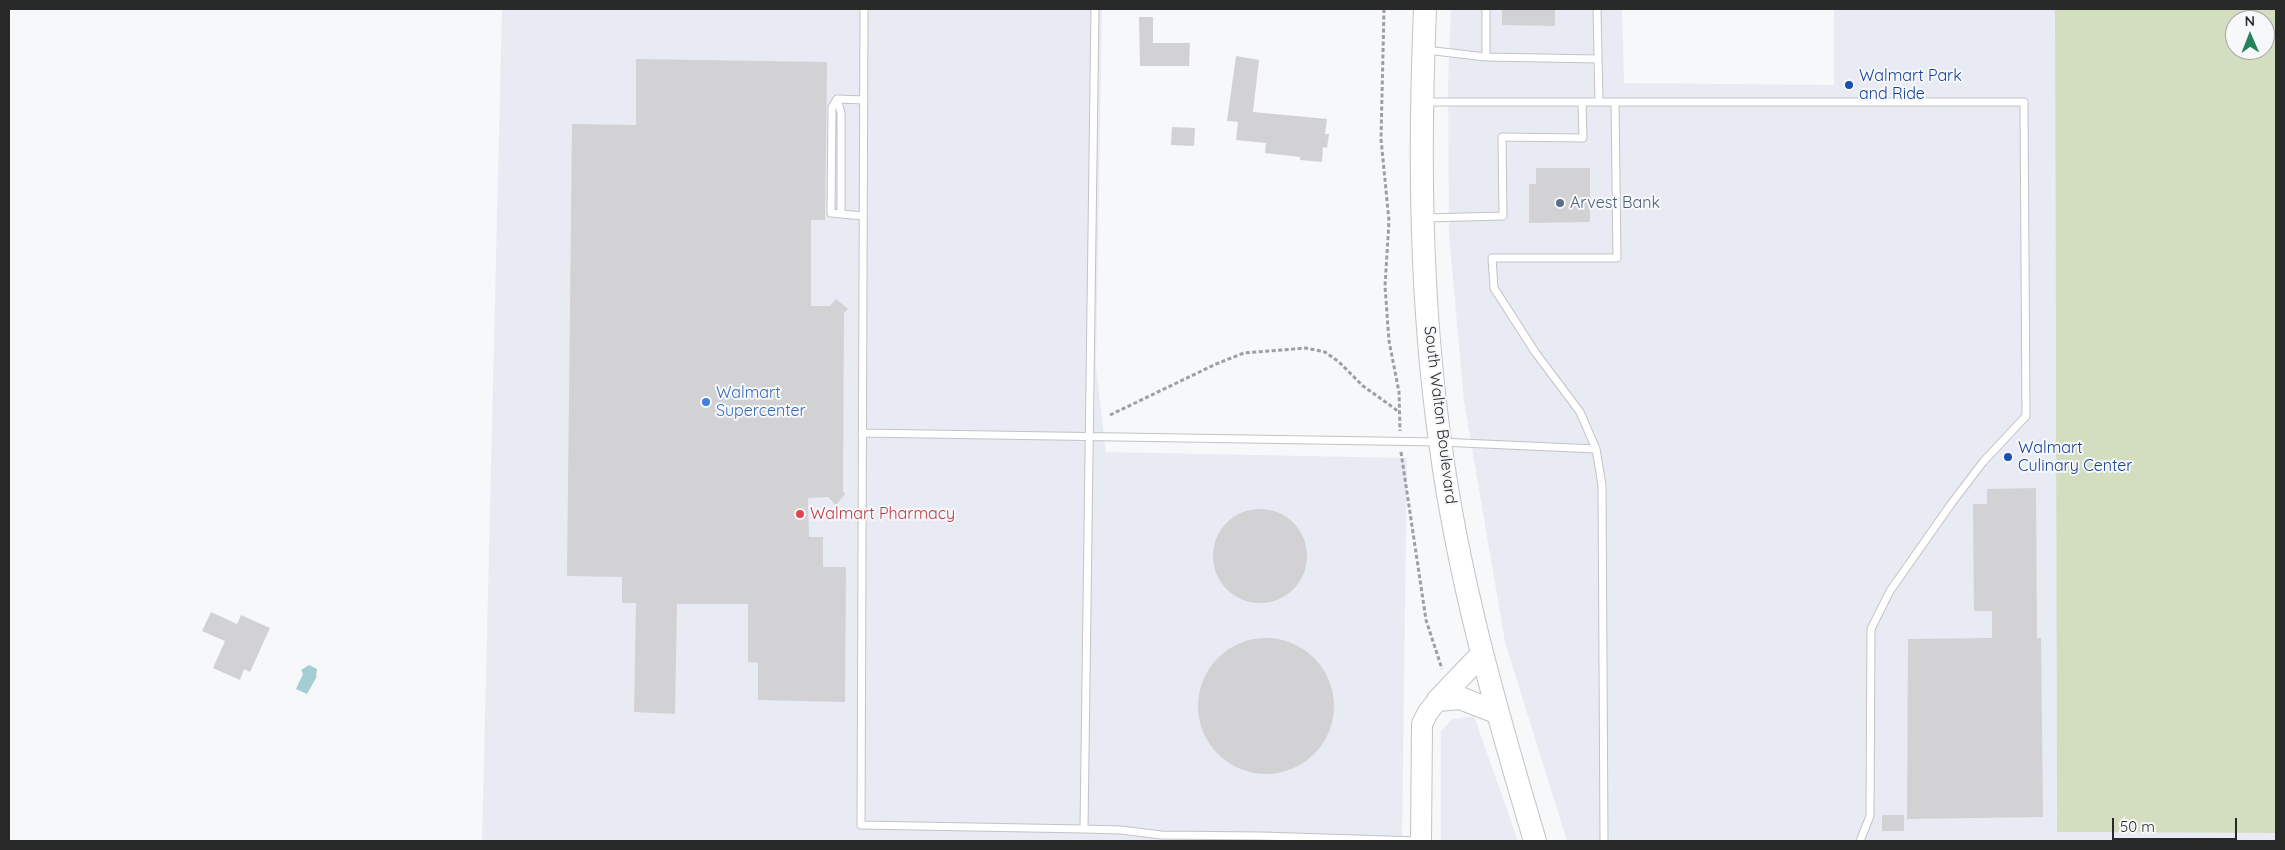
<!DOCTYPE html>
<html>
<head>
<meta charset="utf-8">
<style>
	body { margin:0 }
	#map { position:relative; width:2285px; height:850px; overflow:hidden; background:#f7f8fa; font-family:Quicksand,sans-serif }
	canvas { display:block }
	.frame { position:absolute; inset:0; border:10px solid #29292a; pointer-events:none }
	.north { position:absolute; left:2225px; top:10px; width:50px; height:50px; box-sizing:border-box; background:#f7f8fa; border:1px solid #a5a5a7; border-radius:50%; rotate:359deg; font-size:14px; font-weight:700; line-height:20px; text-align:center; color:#29292a }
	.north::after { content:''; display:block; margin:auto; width:18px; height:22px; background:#22835c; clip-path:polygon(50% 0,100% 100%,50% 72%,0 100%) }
	.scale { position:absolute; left:2112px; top:818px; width:125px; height:22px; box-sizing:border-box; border:2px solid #29292a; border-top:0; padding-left:6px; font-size:15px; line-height:18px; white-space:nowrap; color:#29292a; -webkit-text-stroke:4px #f7f8fa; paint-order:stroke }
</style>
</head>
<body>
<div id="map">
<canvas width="2285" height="850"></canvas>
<div class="frame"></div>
<div class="north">N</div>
<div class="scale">50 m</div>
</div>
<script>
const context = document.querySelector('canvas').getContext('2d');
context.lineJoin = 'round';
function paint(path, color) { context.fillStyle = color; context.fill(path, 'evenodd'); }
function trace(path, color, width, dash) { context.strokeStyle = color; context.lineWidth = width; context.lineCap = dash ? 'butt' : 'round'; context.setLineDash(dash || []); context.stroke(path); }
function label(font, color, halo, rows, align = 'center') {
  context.font = font + ' Quicksand,sans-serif'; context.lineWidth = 4; context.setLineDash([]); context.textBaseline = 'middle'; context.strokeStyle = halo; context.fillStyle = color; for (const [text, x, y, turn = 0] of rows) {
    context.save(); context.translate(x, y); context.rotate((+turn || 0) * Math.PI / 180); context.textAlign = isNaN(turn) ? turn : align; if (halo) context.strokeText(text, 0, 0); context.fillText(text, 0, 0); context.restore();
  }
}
paint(new Path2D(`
	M502,9h600l-6,359 10,84 301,6 -5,383h-920z
	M1451,9h171l2,74 210,2v-76h221l2,823 219,1v8h-709l-62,-199 -41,-241 -15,-166 -1,-151z
	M1474,716l44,125h-77v-110l11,-12z`), '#e8ebf4');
paint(new Path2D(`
	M2055,9h221v824l-219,-1zM2235,20h30v30h-30z`), '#d3ddc0');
paint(new Path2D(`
	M309,665l8,4 -1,9 -9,16 -11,-5 7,-15 -2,-4z`), '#a4ced3');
paint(new Path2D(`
	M1502,9h53v17l-53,-1z
	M1139,17h14v26h37l-1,23h-49z
	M1236,56l23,4 -6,52 74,7 -2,15h4l-2,14 -4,-1 -1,15 -22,-2v-3l-35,-4 1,-10 -30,-3 2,-18 -11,-1z
	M636,59l191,3 -2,158h-14v86h19l6,-7 12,10 -4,4 -1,178 2,3 -9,11 -8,-8 -20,1 1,39h14v30h23l-1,135 -87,-2v-37l-10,-1v-58h-71l-2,110 -41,-2 2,-109h-14v-26l-55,-1 5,-452 64,1z
	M1172,127l23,1 -1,18 -23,-1z
	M1536,168h54v54l-61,1v-39h7z
	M2036,488l1,150h4l2,179 -136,2 1,-180 84,-1v-27h-18l-1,-107h14v-15z
	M1213 556a47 47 0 1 1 94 0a47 47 0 1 1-94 0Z
	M211,612l26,12 4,-9 29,13 -20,44 -6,-3 -4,11 -27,-12 12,-27 -23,-10z
	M1198 706a68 68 0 1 1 136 0a68 68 0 1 1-136 0Z
	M1882,815h22v16h-22z`), '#d2d2d4');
const service = new Path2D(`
	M864,9l-3,816 223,4 37,1 40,5 101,1 156,5
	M1597,9l2,93
	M1426,50l60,7 112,2
	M1486,57v-48
	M837,99l4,14v101
	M1425,102h599l2,314 -43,46 -32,42 -61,87 -19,38 -1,187 -10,25
	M863,216l-32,-3 1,-106 5,-8 27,1
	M1426,218l77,-2 -1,-79 81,1 -1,-36
	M862,433l578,9 156,7
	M1084,829l11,-820
	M1604,841l-2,-356 -6,-36 -16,-37 -45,-60 -41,-64 -2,-30h125l-2,-156`);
const secondary = new Path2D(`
	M1421,841l1,-117 6,-12 10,-12`);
const primary = new Path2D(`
	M1425,9c-6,144 -5,289 15,432 18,137 56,269 95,400
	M1438,700l43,-45
	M1438,700l22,-2 36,14`);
trace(service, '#c3c3c6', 9);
trace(secondary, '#c3c3c6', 22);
trace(primary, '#c3c3c6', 24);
trace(new Path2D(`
	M1384,9l-3,130 8,82 -4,65 4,55 10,51 1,39
	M1110,415l106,-51 28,-11 62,-5 19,4 14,10 24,24 35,25
	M1401,452l25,168 16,49`), '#9f9fa1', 3, [4, 2.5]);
trace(service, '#fff', 7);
trace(secondary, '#fff', 20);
trace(primary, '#fff', 22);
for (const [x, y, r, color] of [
	[1849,85,5,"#1a4fb4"],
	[1560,203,5,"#5c6f8a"],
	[706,402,5,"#3f7fe0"],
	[2008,457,5,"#1a4fb4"],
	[800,514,5,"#e0444e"]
]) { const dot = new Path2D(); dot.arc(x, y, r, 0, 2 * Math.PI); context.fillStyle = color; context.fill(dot); trace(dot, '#f7f8fa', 2); }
label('16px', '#164399', '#f7f8fa', [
	["Walmart Park",1859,76],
	["and Ride",1859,94],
	["Walmart",2018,448],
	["Culinary Center",2018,466]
], 'left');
label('16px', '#4e5e75', '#f7f8fa', [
	["Arvest Bank",1570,203]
], 'left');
label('16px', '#366cbe', '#f7f8fa', [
	["Walmart",716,393],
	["Supercenter",716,411]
], 'left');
label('16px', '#29292a', '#f7f8fa', [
	["South Walton Boulevard",1440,415,83]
]);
label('16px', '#be3a42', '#f7f8fa', [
	["Walmart Pharmacy",810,514]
], 'left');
</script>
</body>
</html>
